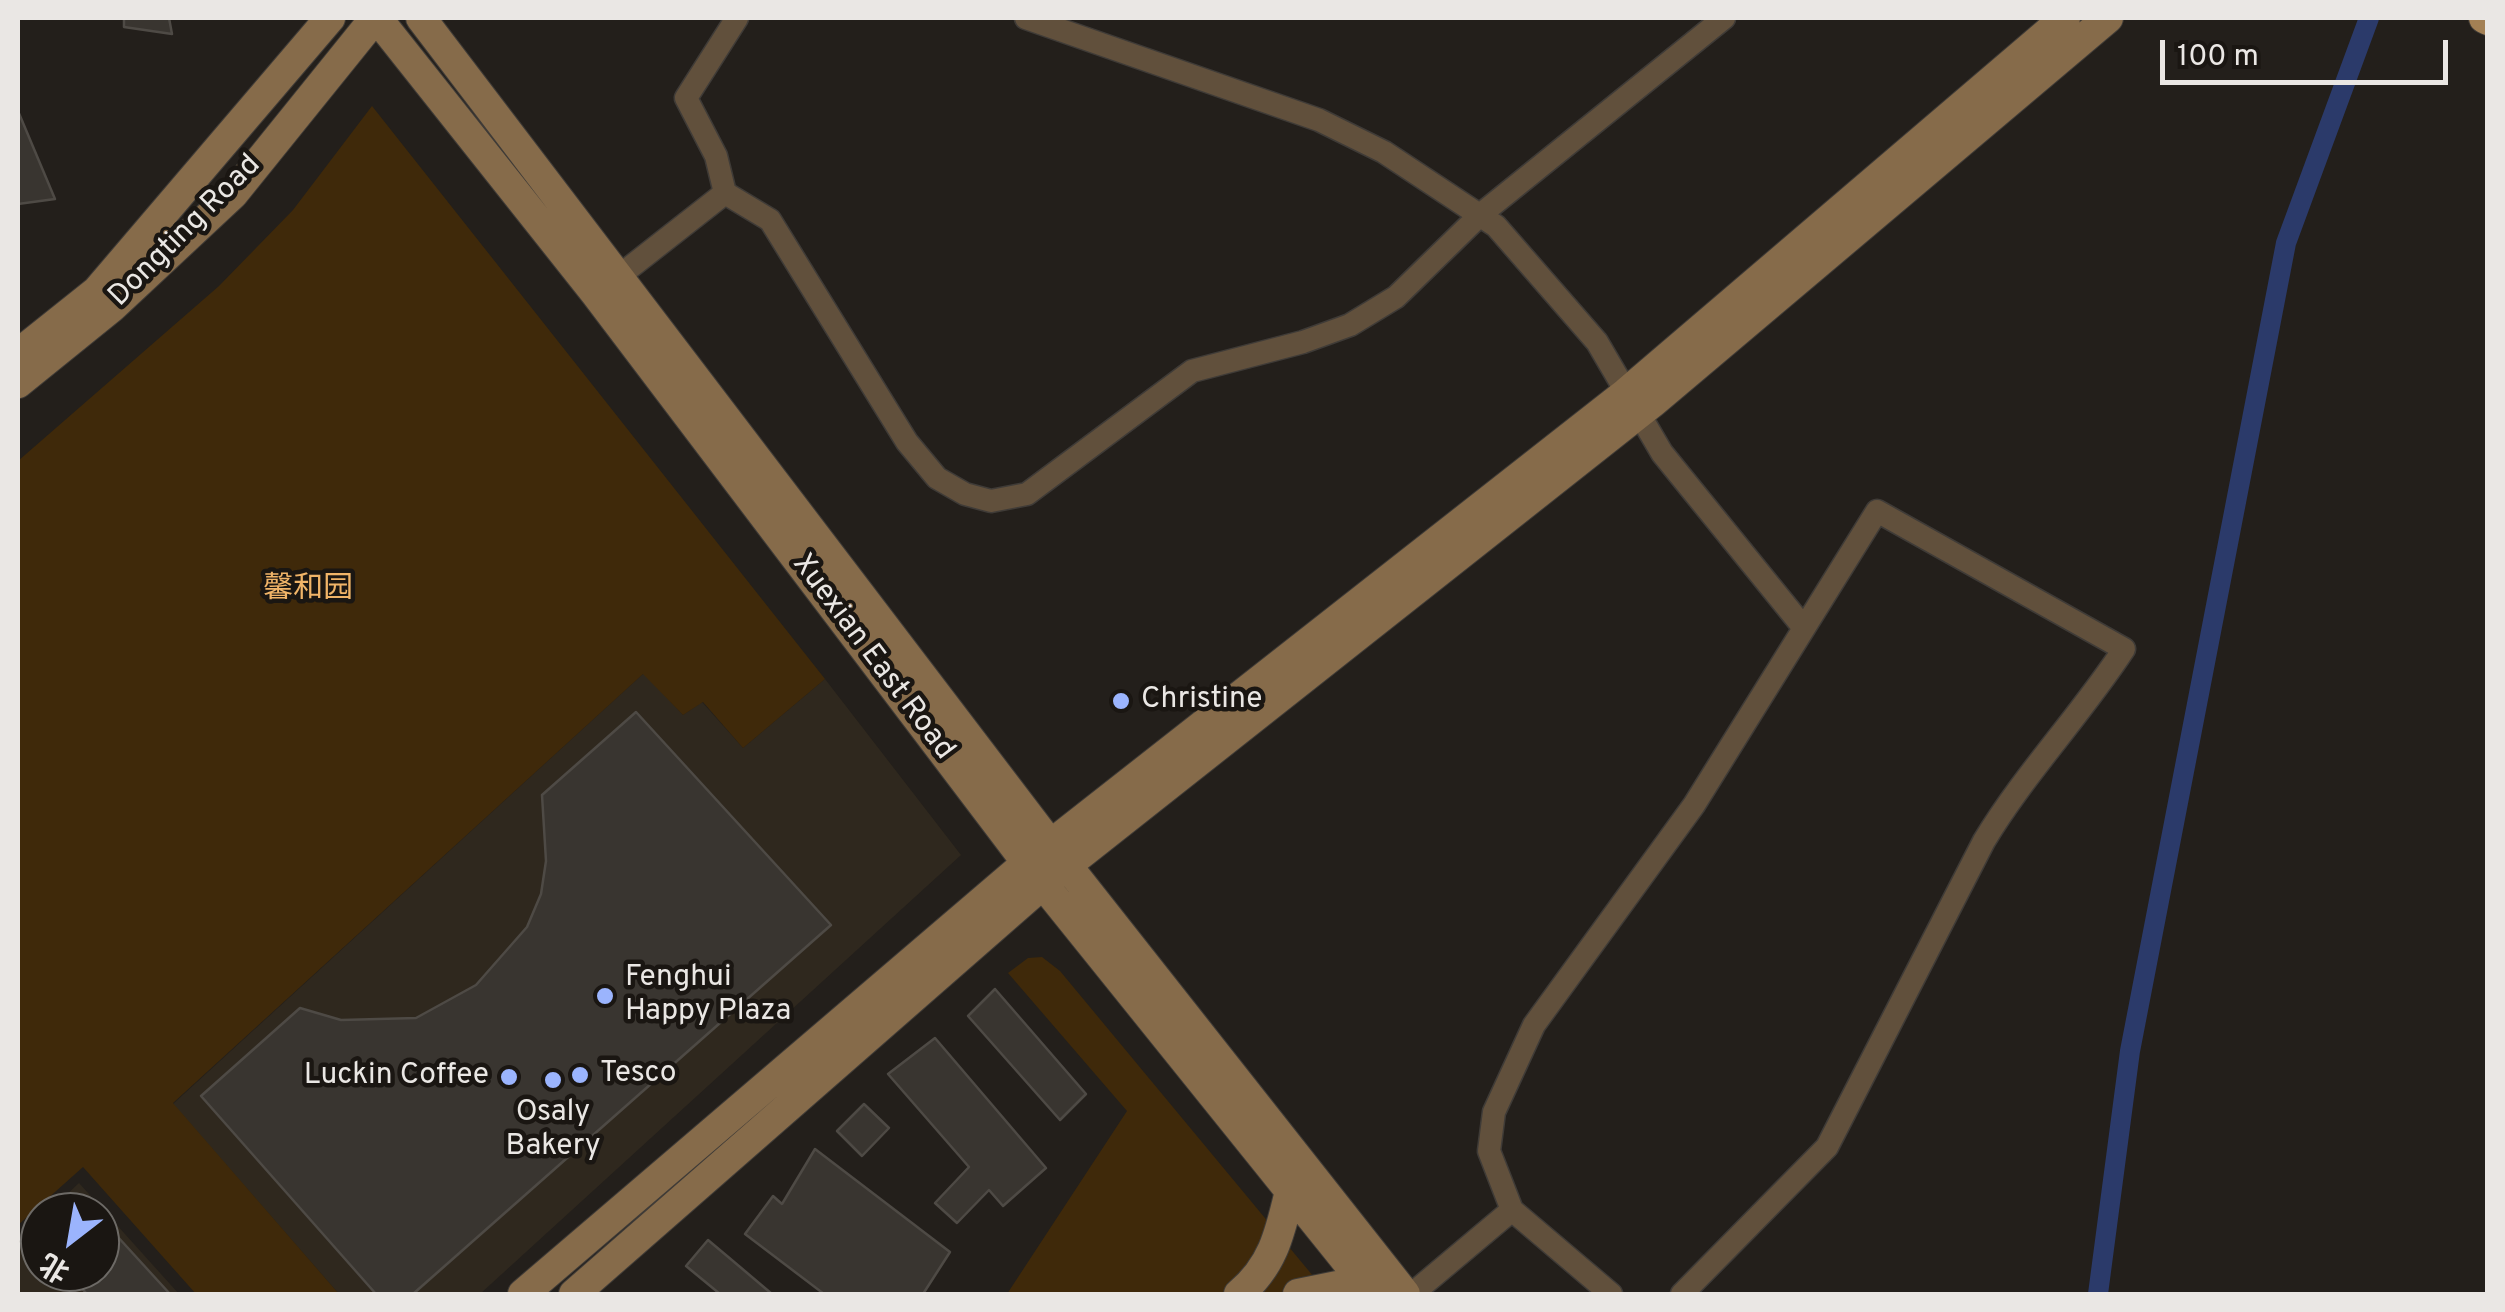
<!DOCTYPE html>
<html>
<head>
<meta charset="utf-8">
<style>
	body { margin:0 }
	#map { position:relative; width:2505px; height:1312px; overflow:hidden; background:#231f1b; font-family:Overpass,"Noto Sans SC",sans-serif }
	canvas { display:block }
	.frame { position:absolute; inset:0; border:20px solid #eae7e4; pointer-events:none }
	.north { position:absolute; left:20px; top:1192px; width:100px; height:100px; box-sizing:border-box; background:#1a1612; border:2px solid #6d6a66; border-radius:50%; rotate:211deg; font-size:28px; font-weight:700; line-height:40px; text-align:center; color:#eae7e4 }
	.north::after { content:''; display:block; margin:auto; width:35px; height:45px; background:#9bb4fd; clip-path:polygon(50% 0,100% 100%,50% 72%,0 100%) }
	.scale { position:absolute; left:2160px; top:40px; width:288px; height:45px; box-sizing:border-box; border:5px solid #eae7e4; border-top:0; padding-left:12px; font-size:30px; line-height:35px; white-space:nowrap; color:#eae7e4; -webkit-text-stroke:8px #1a1612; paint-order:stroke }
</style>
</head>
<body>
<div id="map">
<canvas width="2505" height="1312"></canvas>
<div class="frame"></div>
<div class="north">北</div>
<div class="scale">100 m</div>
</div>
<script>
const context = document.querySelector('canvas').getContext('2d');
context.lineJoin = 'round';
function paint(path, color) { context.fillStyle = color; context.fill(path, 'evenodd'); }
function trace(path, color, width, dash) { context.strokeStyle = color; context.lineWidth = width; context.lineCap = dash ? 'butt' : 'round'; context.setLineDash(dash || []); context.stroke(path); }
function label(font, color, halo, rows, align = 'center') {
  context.font = font + ' Overpass,"Noto Sans SC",sans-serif'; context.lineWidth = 9; context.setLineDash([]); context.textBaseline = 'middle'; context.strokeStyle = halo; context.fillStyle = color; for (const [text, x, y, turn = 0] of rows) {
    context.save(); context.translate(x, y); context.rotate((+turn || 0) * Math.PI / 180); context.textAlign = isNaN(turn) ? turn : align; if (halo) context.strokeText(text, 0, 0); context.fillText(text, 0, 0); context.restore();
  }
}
paint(new Path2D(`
	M644,673l39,42 19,-13 41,46 82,-69 136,176 -481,439h-141l-166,-190z
	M79,1183l100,111h-161v-55l22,-20v53h60v-60h-52z`), '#2f281e');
paint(new Path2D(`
	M372,106l453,573 -82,69 -40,-46 -20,13 -40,-41 -470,429 166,191h-143l-113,-127 -65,58v-764l201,-175 74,-76z
	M1042,957l18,14 268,323h-321l120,-183 -119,-138 20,-15z`), '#3f290a');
trace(new Path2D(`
	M2098,1294l32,-243 156,-808 83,-225`), '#2b3a6a', 20);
const building = new Path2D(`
	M124,18h45l3,16 -48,-7z
	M18,111l37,88 -37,5z
	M636,712l195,213 -418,369h-37l-175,-198 99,-88 41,12 75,-2 60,-33 51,-58 14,-33 5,-33 -4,-66z
	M995,989l91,105 -26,26 -92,-104z
	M935,1038l111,130 -43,38 -14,-16 -32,33 -22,-20 34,-36 -81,-93z
	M864,1104l25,24 -27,28 -25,-25z
	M815,1149l135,103 -27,42h-99l-79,-60 28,-38 9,8z
	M100,1217l17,19 53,58h-83l-20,-22h33z
	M708,1240l25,21 39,33h-52l-34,-28z`);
paint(building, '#393530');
trace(building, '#4e4a45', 2.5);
const street = new Path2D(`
	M737,18l-51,80 30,58 9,37 45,27 137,222 30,36 28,16 26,7 36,-7 165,-123 111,-29 47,-17 46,-28 84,-82 244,-197
	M1026,18l293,102 65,32 112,74 101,116 65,111 142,175
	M605,287l120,-94
	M1412,1294l100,-84
	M1611,1294l-99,-84 -23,-59 5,-39 40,-87 160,-220 183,-294 247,138c-44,67 -99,124 -140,192l-157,306 -145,147`);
const secondary = new Path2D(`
	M377,18l219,276 447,590 330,410
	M421,18l629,826 355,450
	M18,354l79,-63 233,-273
	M18,383l94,-76 121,-113 142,-176
	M523,1294l504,-431 599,-470 439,-375
	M574,1294l469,-410 609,-481 456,-385
	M1239,1294c34,-28 41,-61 51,-103
	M1298,1294l64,-13`);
const primary = new Path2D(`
	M2484,18l4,2`);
trace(street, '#3f3b37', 25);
trace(secondary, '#3f3b37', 32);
trace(primary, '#3f3b37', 32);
trace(street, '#61503c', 22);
trace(secondary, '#866b4a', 30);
trace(primary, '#a38054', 30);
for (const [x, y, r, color] of [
	[1121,701,10,"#9bb4fd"],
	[605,996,10,"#9bb4fd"],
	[580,1075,10,"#9bb4fd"],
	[509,1077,10,"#9bb4fd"],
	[553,1080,10,"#9bb4fd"]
]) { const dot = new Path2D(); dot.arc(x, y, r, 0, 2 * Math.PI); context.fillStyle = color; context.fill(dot); trace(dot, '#1a1612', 4); }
label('30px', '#eae7e4', '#1a1612', [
	["Dongting Road",186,232,-45],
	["Xuexian East Road",872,658,53]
]);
label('30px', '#f0b468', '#1a1612', [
	["馨和园",308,591]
]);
label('30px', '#eae7e4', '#1a1612', [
	["Christine",1141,701],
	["Fenghui",625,979],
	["Happy Plaza",625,1013],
	["Tesco",600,1075],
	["Luckin Coffee",489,1077,"right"],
	["Osaly",553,1114,"center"],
	["Bakery",553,1148,"center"]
], 'left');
</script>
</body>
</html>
